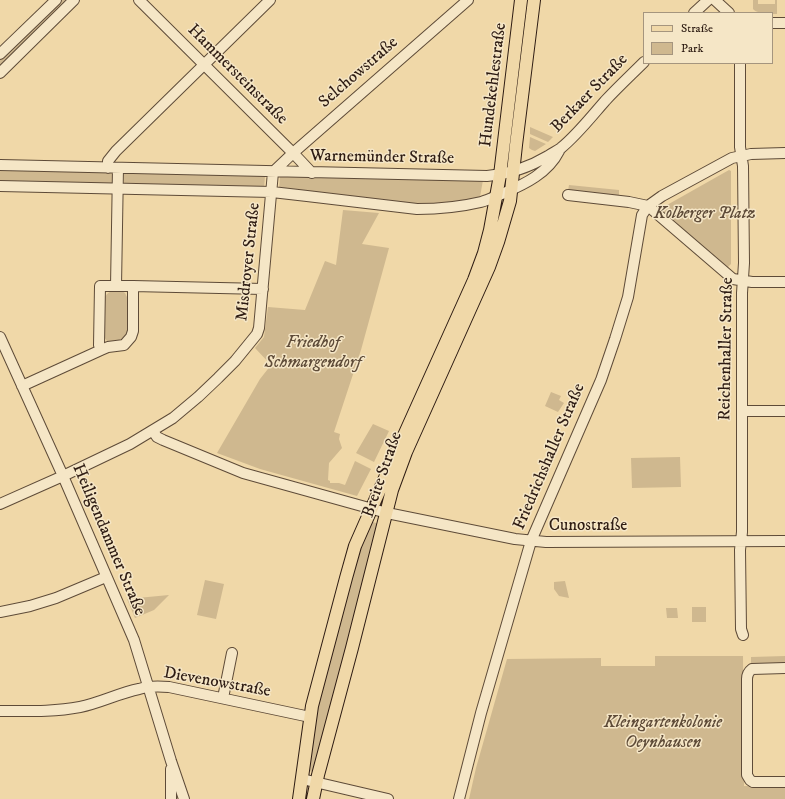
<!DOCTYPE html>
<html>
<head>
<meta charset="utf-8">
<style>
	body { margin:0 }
	#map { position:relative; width:785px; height:799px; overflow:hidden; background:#f0d8a8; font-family:"IM FELL DW Pica",serif }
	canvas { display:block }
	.legend { position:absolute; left:643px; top:12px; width:130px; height:52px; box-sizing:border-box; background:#f5e6c6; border:1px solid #a5957e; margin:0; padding:5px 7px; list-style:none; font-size:12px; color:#2e1c13 }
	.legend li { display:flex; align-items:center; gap:8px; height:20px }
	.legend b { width:20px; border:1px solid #a5957e }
</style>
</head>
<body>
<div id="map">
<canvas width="785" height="799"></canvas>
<ul class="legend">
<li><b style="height:5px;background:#f0d8a8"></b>Straße</li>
<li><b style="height:11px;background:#cfb88f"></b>Park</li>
</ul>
</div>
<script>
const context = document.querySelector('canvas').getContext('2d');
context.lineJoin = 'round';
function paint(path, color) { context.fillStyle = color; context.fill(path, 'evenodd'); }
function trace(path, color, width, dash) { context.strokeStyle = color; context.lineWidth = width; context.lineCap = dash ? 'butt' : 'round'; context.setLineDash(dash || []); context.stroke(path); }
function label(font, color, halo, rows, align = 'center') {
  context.font = font + ' "IM FELL DW Pica",serif'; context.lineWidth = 3; context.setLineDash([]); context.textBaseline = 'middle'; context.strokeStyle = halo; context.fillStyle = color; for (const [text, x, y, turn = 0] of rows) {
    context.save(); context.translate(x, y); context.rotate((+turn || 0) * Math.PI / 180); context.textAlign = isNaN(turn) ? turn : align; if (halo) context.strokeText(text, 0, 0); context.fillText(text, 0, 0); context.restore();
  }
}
paint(new Path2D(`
	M60,0h10l-70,69v-10z
	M753,0h5v4h17v-4h2v14h-5v-1c-7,0 -14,1 -19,-4z
	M530,127l23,10 -5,5 -18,-8z
	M530,137l16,7 -11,7 -3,-1 -3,-2z
	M0,169l112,3v13l-112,-3z
	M729,170l2,1v93l-4,4 -65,-58 5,-5z
	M124,172l141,4 -1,13 -140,-3z
	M280,176l203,4 -3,17 -25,5 -31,3 -22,-1 -123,-15z
	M569,185l50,5v6l-51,-5z
	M343,210l36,3 -17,31 27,4 -28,102 -27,82 6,2 -1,5 3,9 -13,15 -1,17 2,1v2h9l6,2 10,-24 16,8 -14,27 -97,-27 -43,-16 43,-74 11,-14 -16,-17 9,-11 4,-30 37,3 20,-49 11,4z
	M111,291h11l3,2 3,6 2,31 -5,10 -15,3 -4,-3 -3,-5 2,-38 2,-3z
	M551,392l10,4 -2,4 5,3 -6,9 -13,-6z
	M373,424l16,7 -15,31 -18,-9z
	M680,457l1,30 -49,1 -1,-30z
	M370,521l9,3 -64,248 -8,-1 7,-47 41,-163z
	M205,580l19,4 -8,35 -19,-4z
	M565,581l4,17 -10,-2 -5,-7v-7z
	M169,595l-15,15 -19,8 -8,-19z
	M692,607h14v15h-14z
	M666,608h11l1,10h-11z
	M655,656h88l1,130h41v13h-316l7,-31 31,-109 94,-1v8h54z
	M785,656v8h-34v-7z`), '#cfb88f');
const minor = new Path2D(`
	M139,0l157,156 16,17
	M715,0l14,13
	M694,13l14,-13
	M772,23h13
	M0,54l56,-54
	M740,63v84l3,19 1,97 -2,30v239l-2,18 1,79 2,6
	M0,73l74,-73
	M785,153l-34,1 -19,4 -70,38 -14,10 85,73 19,3h33
	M0,165l487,11c23,-2 41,-8 61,-20 4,-3 9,-5 13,-8 16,-13 30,-31 44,-47 13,-14 26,-26 39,-39
	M108,168v-7l8,-10 154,-151
	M0,186l272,6 35,4 110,13c21,0 43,-2 64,-7 8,-2 15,-6 23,-9 21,-9 44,-20 55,-42
	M100,286h33v45l-2,6 -7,8 -16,2 -7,3 -2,-5z
	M116,286l2,-118
	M133,286l130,3
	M0,337l63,139 71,164 37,121 13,38
	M22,386l79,-36
	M742,411h43
	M153,431l4,6 6,3 80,33 144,40 128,26 31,3 239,-1
	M0,504l63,-28 67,-32 43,-26 25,-21 20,-19 17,-17 22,-27 2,-6 14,-156 20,-19 175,-153
	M0,612l30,-6 26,-8 50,-21
	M785,668l-33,1c-4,3 -5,6 -5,10v96l3,5 3,2h32
	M223,698l9,-45
	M0,711c27,0 54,1 80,-4 20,-4 39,-14 59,-18 9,-3 20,-3 30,-2l141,30
	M171,769v30
	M302,779l86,20
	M459,799l22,-86 50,-172 70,-161 14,-41 13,-42 14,-82 6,-9 -19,-4 -61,-7`);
const major = new Path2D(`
	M299,799l13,-93 34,-128 9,-32 33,-75 86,-191 10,-27 6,-23 10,-55 21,-175
	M313,799l5,-24 34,-127 40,-158 14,-38 83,-185 9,-25 12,-41 6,-56 18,-145`);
trace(minor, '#5e4b38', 12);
trace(major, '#2e1c13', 14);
trace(minor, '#f5e6c6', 10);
trace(major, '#f0d8a8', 12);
label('17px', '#2e1c13', '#f5e6c6', [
	["Selchowstraße",359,73,-41],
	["Hammersteinstraße",237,75,45],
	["Hundekehlestraße",494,85,-83],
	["Berkaer Straße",590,94,-46],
	["Warnemünder Straße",382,158,1],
	["Misdroyer Straße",249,262,-84],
	["Reichenhaller Straße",727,349,-89],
	["Friedrichshaller Straße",550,457,-67],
	["Breite Straße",383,475,-71],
	["Cunostraße",588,526],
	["Heiligendammer Straße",108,540,67],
	["Dievenowstraße",217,683,10]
]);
label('italic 17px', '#5e4b38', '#f5e6c6', [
	["Kolberger Platz",705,214],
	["Friedhof",313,343],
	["Schmargendorf",313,363],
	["Kleingartenkolonie",663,723],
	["Oeynhausen",663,743]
]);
</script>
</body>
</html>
